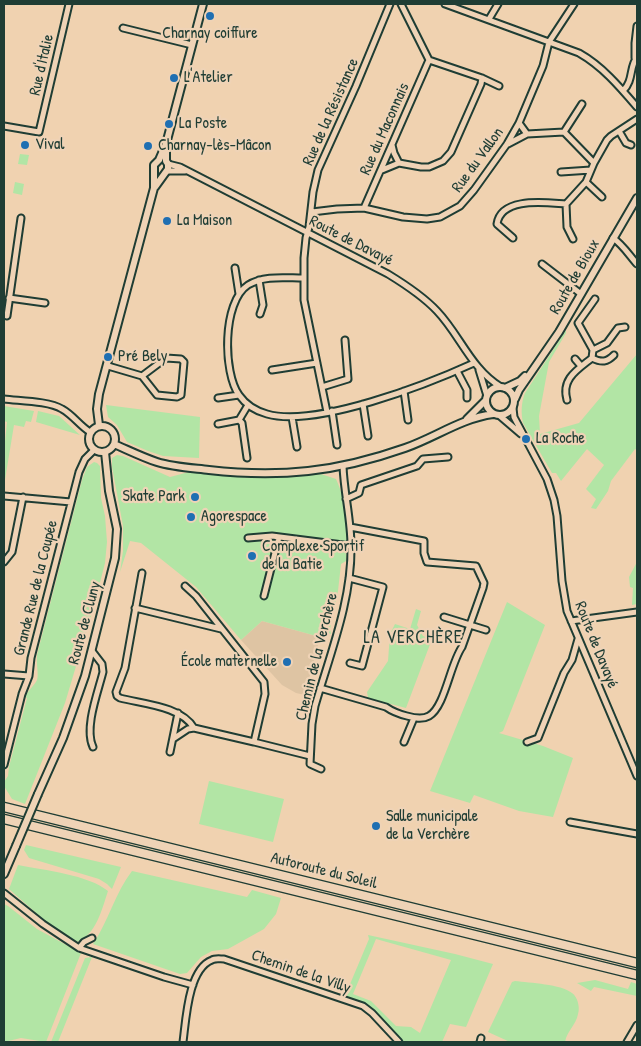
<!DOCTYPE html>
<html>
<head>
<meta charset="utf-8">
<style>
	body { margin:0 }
	#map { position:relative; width:641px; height:1046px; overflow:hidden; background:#f0d2b0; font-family:"Patrick Hand",sans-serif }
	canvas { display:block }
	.frame { position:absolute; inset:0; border:5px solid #1f3d34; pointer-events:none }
</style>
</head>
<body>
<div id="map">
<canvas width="641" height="1046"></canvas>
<div class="frame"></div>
</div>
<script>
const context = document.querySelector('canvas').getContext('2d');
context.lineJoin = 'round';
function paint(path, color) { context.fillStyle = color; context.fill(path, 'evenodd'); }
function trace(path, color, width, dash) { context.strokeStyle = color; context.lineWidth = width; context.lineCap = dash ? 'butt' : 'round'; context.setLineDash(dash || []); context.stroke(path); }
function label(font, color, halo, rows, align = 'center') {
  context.font = font + ' "Patrick Hand",sans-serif'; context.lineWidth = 4.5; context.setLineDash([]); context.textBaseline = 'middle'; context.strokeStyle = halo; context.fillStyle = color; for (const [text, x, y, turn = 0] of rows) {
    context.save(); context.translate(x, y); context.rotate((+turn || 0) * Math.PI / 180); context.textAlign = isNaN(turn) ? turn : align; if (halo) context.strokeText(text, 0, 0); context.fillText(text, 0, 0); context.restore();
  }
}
paint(new Path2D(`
	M262,621l58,16 -15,58 -9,-2 -14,-8 -41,-45z`), '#dec4a3');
paint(new Path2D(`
	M20,154l9,1 -2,10 -9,-1z
	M15,182l9,2 -2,11 -9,-2z
	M566,330v3l-17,29 -10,54 1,18 39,-11 58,-69v96l-2,-1 -24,32 -3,10 -12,18 -5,-1 5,-9 -10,-10 18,-24 -17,-16 -26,32 -5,-8h-4l-29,-50c-2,-10 -2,-20 2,-30z
	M106,405l94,12 -1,41 -36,-2 -15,-5 -21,-9 -10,-17 -9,-8z
	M4,406l30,5 -3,11 -5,-1 -2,6 -10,-2 -10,61v-35l3,-29 -3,-1z
	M38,411l21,5 21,19 -44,-13z
	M117,455l6,1 47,21 19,-5 63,6 69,-4 15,5c11,23 12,57 10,82l-5,3 -3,27 -8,38 1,5 -9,-3 -2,6 -58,-16 -21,19 -45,-53 -55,-44 -11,-2 -10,31 3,-21v-25l-11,-59v-9z
	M94,462l3,1 3,3 1,32 4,18 2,26 -2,21 -11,43 -29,97 -40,101 -13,-5 -8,-13v-4l4,-6 1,-9 18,-69 -2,-1c3,-7 9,-11 12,-17 2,-5 -1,-17 0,-25l45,-175 5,-13z
	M637,562v42l-5,1 1,-17 -3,-1 -1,-10z
	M507,602l38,23 -42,106 -4,2 44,13 30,12 -20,59 -34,-6 -45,-16 -4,8 -40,-12z
	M416,609l5,2 -4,14 6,11 9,3 -26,69 -38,-10 -1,-6 21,-31 2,-27 5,-10 15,5z
	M209,781l75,18 -11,43 -74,-18z
	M26,845l95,22 -9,22 -5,-5 -8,-5 -70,-21 -5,-8z
	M18,865c26,5 71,10 90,26 -6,18 -12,45 -32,51l-32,-22 -35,-31z
	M132,871l115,26 5,-7 29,8 -5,16 -12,15 -36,20 -16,2 -11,6 -14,16 -7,1 -87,-30c16,-24 22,-51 39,-73z
	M4,904l4,2 29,23 44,24 -35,89 -25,-4 -17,4z
	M368,935l87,19 38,10 -27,63 -16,-3 -8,18h-39c-23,-22 -23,-35 -58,-46l24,-57zM376,939l75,21 -31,73 -9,-6 -15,-1 -25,-25 -18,-7z
	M92,957l-34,85h-7l34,-84z
	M595,980l33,9 3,-7 6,2v12l-43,-9 -3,4 -14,-8z
	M515,981c15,2 46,3 57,12 6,4 8,15 6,21 -2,11 -11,17 -13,28h-55l-22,-10 24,-50z`), '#b2e5a5');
const minor = new Path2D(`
	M401,4l28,56 53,18 17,8
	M445,4l134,49c23,13 40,33 58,54
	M489,19l9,-15
	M123,28l69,17
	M635,58v-15l2,-17
	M623,91c11,-11 6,-24 14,-34
	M519,123l8,11
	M4,126l35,6 30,-128
	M619,131l7,12 5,2
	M564,132l30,31
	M508,144l19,-10 37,-2 18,-28
	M392,145l2,8 5,10
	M168,164l12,3 208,107c18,11 35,22 49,37 23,24 34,58 64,76
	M382,170l17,-7 22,4h8l14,-6 8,-9 30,-68 1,-6
	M168,171h17
	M561,172l30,-2
	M586,182l16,15
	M364,208l65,-148
	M312,212l25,-3 27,-1 39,9 24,2 13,-2 20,-11 14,-16 33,-46 12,-21 24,-57 6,-24 25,-38
	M513,238l-16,-14c4,-28 50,-21 69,-20
	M613,238c10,7 16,17 24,26
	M573,239l-6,-12 -1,-23 20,-22 8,-19 13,-23 4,-4 26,-17
	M542,264l39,30
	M235,268l4,26
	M303,278c-18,0 -39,-3 -55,7 -26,17 -25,88 -9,110 7,10 17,16 28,19 49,14 161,-30 207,-51
	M259,280l4,25 -3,9
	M9,298l36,5
	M7,316l14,-98
	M593,350l-15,-27 17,-24
	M592,358c10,5 15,4 22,-3
	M575,359l6,7
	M108,366l34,10 15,19 20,2 4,-2 3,-33 -3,-3 -15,-1 -24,18
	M272,370l45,-7
	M479,370l8,26
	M457,371l10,19v8
	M322,387l26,-8 -3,-39
	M404,391l4,29
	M218,398l21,-3
	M4,399c16,2 45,2 58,10 11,6 18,17 28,23
	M567,400c-6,-21 10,-30 25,-42l1,-8 14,-7 11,-15 7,-1
	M363,404l5,32
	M513,408l1,9 33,62 7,21 3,16 5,65 5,30 70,165
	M332,411l5,34
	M327,412l-23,-112v-42l2,-20 3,-11 4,-35 5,-22 38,-84 34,-82
	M500,416l21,18
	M292,417l5,30
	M239,420l3,3 5,35
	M218,424l21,-4 9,-15
	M4,496l67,6
	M346,499l13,-6 2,-8 56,-19 6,-7 25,-2
	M248,538l24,-2 79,10
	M4,562l8,-10 11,-55
	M142,573l-17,95 -9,24 1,4 3,2c23,6 61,8 74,30
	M349,578l34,9 -21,79 -12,-3
	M185,586l11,10 68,86 1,12 -11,48 56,14
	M264,596l15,-59
	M135,608l86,21
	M444,617l42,13
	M571,621l66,-9
	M92,651l10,13 1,8c-5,20 -19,56 -10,75
	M4,674l25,2
	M320,688l66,19c7,5 13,7 21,9 7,2 15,4 22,0 16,-9 21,-52 33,-69l21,-59 1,-5 -8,-17 -49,-4 -3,-9v-12l-74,-14
	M173,739l15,-10 6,-1 60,14
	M404,742l10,-24
	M527,742l11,-4 26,-65 8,-13 6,-21
	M170,752l8,-39
	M4,765l18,-71 7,-18 2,-18 48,-186 6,-13 9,-9
	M321,769l-11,-5 2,-40 3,-18c15,-52 37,-106 36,-160 0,-27 -7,-53 -8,-80
	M570,822l67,12
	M4,893l39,31 36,24 85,29 29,8
	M79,948l5,-6 8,-4
	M183,1042c3,-22 5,-73 29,-82 3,-2 8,-1 12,-1l139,47 9,7 27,29
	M480,1042l1,-4
	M627,1042l10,-17`);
const major = new Path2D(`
	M155,187l13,-18v-5l-2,-3v-13
	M486 401a14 14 0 1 1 28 0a14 14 0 1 1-28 0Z
	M505,388l15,-7 5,-5
	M515,399l4,-9 40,-58 78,-134
	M467,419l19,-19
	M99,425l-2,-16 2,-15 55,-206v-23l5,-5 7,-16 37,-140
	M89 439a13 13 0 1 1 26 0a13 13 0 1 1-26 0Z
	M114,444c14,6 28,13 43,18 16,5 35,6 52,8 71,8 128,2 196,-22 29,-10 57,-30 88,-34
	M38,794l25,-56 22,-62 30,-118 2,-29 -8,-38 -4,-39
	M4,874l12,-28`);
const highway = new Path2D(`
	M4,807l633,156
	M4,819l633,156`);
trace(minor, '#1f3d34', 9);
trace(major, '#1f3d34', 10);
trace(highway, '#1f3d34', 11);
trace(minor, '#efd3b6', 5);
trace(major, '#efd3b6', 6);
trace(highway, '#efd3b6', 8);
const majorBridge = new Path2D(`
	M16,846l22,-52`);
trace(majorBridge, '#1f3d34', 10, []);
trace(majorBridge, '#efd3b6', 6);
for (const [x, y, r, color] of [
	[210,16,5,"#1f6fb2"],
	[174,78,5,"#1f6fb2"],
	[169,124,5,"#1f6fb2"],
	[25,145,5,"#1f6fb2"],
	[148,146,5,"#1f6fb2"],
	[167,221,5,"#1f6fb2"],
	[108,357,5,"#1f6fb2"],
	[526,439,5,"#1f6fb2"],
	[195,497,5,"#1f6fb2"],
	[191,517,5,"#1f6fb2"],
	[252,556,5,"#1f6fb2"],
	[287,662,5,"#1f6fb2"],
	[376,826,5,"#1f6fb2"]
]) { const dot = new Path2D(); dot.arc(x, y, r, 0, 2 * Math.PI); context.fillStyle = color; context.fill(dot); trace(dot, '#efd3b6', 2); }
label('16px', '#1f3d34', '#efd3b6', [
	["Charnay coiffure",210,34,"center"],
	["L'Atelier",184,78],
	["La Poste",179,124],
	["Vival",35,145],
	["Charnay-lès-Mâcon",158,146],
	["La Maison",177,221],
	["Pré Bely",118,357],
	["La Roche",536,439],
	["Skate Park",185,497,"right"],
	["Agorespace",201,517],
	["Complexe Sportif",262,547],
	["de la Batie",262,565],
	["École maternelle",277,662,"right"],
	["Salle municipale",386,817],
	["de la Verchère",386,835]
], 'left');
label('16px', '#1f3d34', '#efd3b6', [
	["Rue d'Italie",42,65,-77],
	["Rue de la Résistance",331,112,-66],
	["Rue du Maconnais",385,129,-66],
	["Rue du Vallon",478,160,-54],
	["Route de Davayé",351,241,27],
	["Route de Bioux",575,277,-60],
	["Grande Rue de la Coupée",36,588,-76],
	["Route de Cluny",85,623,-75],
	["Route de Davayé",596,645,68],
	["Chemin de la Verchère",317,657,-76],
	["Autoroute du Soleil",324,871,14],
	["Chemin de la Villy",301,972,19]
]);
context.letterSpacing = '1px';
label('18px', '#1f3d34', '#efd3b6', [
	["LA VERCHÈRE",413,638]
]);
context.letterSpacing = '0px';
</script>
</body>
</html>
